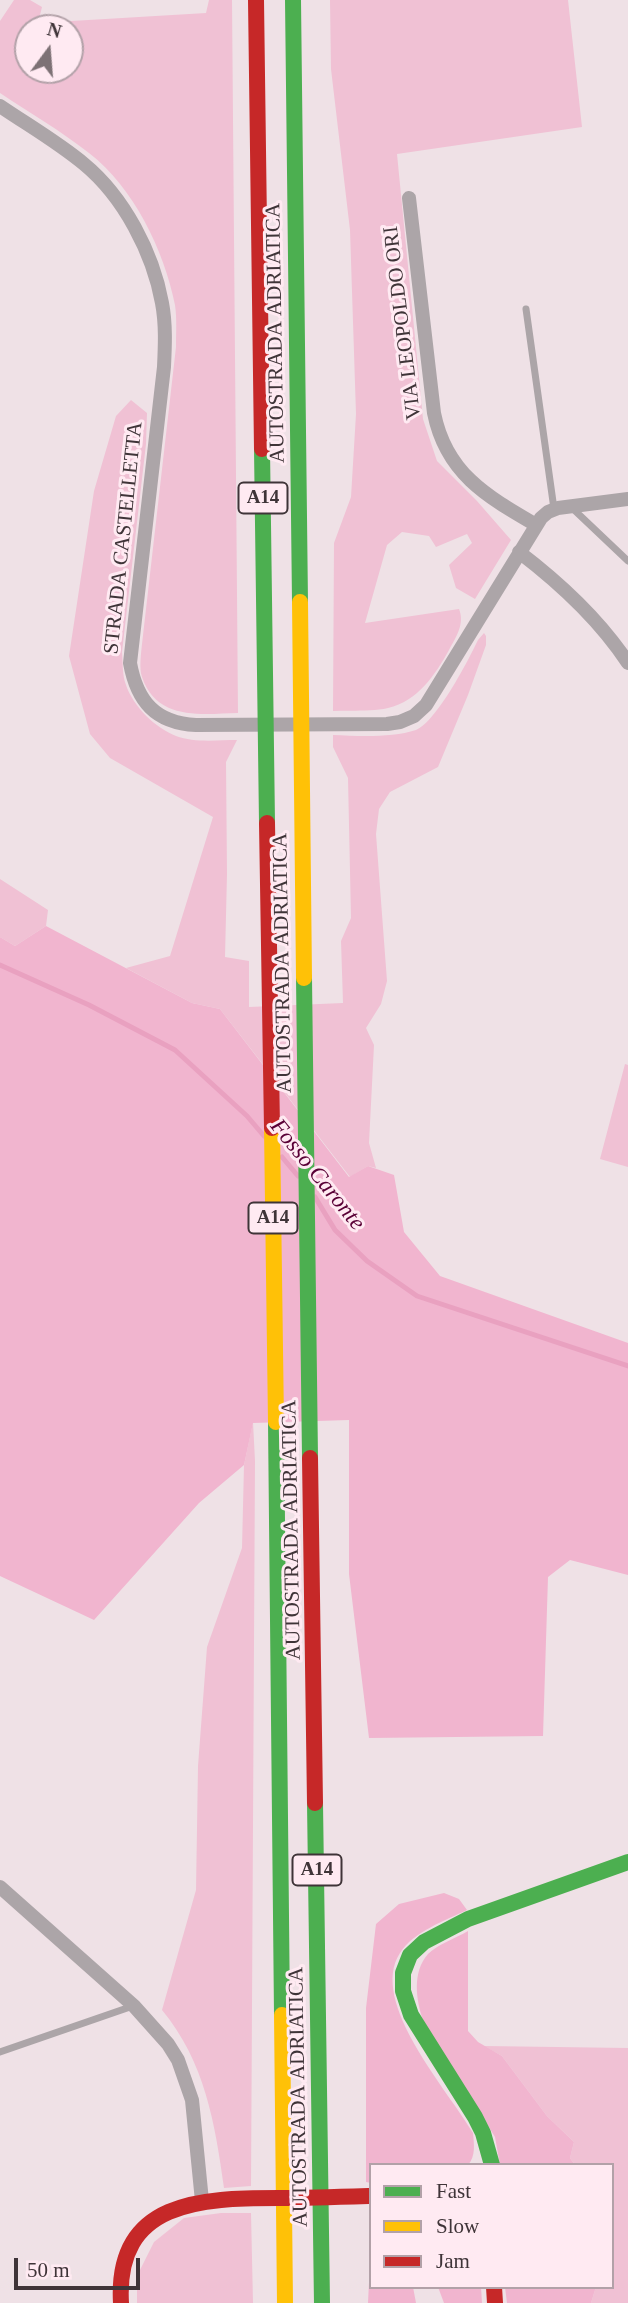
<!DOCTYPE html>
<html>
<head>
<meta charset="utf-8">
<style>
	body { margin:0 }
	#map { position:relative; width:628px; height:2303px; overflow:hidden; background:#efe1e6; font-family:Georgia,serif }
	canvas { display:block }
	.legend { position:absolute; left:369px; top:2163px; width:245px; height:126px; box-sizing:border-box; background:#ffeaf2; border:2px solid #b2a1a8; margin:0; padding:9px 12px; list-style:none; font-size:21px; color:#3f3438 }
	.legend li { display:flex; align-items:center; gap:14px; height:35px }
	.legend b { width:35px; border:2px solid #b2a1a8 }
	.north { position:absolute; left:14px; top:14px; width:70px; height:70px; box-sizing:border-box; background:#ffeaf2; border:2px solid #b2a1a8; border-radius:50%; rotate:16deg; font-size:19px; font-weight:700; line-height:28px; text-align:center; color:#3f3438 }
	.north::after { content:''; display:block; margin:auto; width:24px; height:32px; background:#7d7175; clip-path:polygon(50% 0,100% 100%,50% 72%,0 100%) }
	.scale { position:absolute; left:14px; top:2258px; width:126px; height:32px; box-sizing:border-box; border:4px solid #3f3438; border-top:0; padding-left:9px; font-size:21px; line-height:24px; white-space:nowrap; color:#3f3438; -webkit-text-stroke:5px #ffeaf2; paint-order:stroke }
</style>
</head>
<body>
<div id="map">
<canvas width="628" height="2303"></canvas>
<ul class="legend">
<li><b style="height:9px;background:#4caf50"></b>Fast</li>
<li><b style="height:9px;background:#ffc107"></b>Slow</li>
<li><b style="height:9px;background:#c62828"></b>Jam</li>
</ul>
<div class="north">N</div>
<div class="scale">50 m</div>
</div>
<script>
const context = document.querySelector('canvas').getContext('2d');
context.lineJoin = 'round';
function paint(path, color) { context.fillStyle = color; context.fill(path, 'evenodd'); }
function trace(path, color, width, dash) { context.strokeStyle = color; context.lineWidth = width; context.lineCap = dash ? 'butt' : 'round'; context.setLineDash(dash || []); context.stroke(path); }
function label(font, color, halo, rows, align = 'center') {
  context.font = font + ' Georgia,serif'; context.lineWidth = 6; context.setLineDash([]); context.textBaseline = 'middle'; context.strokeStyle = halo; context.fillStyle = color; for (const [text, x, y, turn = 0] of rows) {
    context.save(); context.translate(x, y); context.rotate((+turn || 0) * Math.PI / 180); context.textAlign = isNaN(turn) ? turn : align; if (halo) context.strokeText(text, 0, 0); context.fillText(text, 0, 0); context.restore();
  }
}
paint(new Path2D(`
	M14,0h16l12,7 -4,16 168,-10 3,-13h23l6,713c-37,1 -81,8 -96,-36 -3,-9 -1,-23 0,-33l34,-297c0,-13 1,-29 -1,-42 -11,-55 -41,-117 -86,-152 -28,-22 -59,-40 -89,-60v-72zM28,28h42v42h-42z
	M330,0h238l14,127 -185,27 26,265 14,42 40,40 34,39 -36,59 -19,-11 -7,-23 23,-22 -5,-9 -31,13 -7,-11 -27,-4 -15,13 -22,78 94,-14c6,15 -3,28 -10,41 -14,25 -31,51 -61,58 -17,4 -38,2 -55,3l1,-168 17,-46 5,-83 -6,-184 -19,-161z
	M131,400l16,13 -1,31 -24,208c1,10 0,23 4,33 7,21 29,43 50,51 18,7 42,4 61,4l-11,22 1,112 -2,83 24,4v46l94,-4 -2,-62 10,-23 -3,-140 -15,-31v-12c25,1 59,3 83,-5 21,-9 52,-69 62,-90l6,-7 2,3v9l-18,50 -30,72 -48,25 -11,17 -3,25 11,147 -6,23 -15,24 8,17 -5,98 7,25 -8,-2 -18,11 -130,-168 -28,-6 -66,-35 44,-12 43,-139 -103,-59 -20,-24 -21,-78 25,-165 22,-75z
	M0,879l48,31 -2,16 -31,20 -15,-9z
	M625,1064l3,1v102l-28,-8z
	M253,1422l2,39 -4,725 -27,2c-9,-65 -19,-126 -62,-178l34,-120 2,-124 9,-119 35,-99 2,-83z
	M484,2046l144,2v255h-37l5,-16h16v-122h-37l-5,-7 4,-16 -27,-26 -45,-60z
	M221,2213h30l2,90h-116v-27l17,-34 30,-24z`), '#f0c1d4');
paint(new Path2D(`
	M46,926l146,77 28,6 129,168 19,-11 26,9 10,57 36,44 188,67v232l-58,-15 -22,17 -5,159 -174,2 -20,-164v-154l-96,3 -9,42 -45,38 -105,117 -94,-44v-639l15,9z
	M444,1893l15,6 8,11c-21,10 -54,22 -67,43 -32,49 48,137 73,180 1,11 3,23 -5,32h-97v18l-5,-1v-174l10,-84 23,-20z
	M468,1931v100l10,11 24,14 45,60 27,26 -4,16 5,7h-75l-5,-28 -72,-117c-7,-20 -11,-48 5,-66 9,-9 28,-16 40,-23z
	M371,2240v47h42l3,16h-48z
	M438,2287h43l1,16h-38z
	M505,2287h91l-5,16h-84z`), '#f1b5cf');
trace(new Path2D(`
	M0,965l89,40 86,45 72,66 17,20
	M282,1157l16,19
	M315,1197l20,33 32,31 50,35 211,70`), '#e9a1c0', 5);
trace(new Path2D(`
	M526,309l28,200
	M570,506l58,55
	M0,2052l133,-46`), '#aca5a8', 7);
trace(new Path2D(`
	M0,106c28,19 59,37 84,58 40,33 69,89 78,139 4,21 3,43 2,64l-34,296c7,38 25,60 66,62l191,-1 13,-2 14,-6 12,-11 115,-187 7,-6 10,-4 70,-9
	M409,198l25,215c12,60 52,83 102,112
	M519,552c42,32 80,67 109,111
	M0,1887l134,119 34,38 10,16 14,40 10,101`), '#aca5a8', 14);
trace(new Path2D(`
	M293,0l7,602
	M262,449l5,374
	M304,978l6,480
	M276,1422l6,593
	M315,1803l7,500
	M492,2165l-9,-32 -8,-16 -64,-102 -8,-24v-18l7,-18 14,-13 44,-23 160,-57`), '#4caf50', 16);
trace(new Path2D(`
	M300,602l4,376
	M272,1128l4,294
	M282,2015l3,288`), '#ffc107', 16);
trace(new Path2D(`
	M256,0l6,449
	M267,823l5,305
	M310,1458l5,345
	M494,2287l1,16
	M121,2303c-6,-103 81,-105 158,-105 31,0 61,-1 92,-2`), '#c62828', 16);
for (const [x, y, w] of [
	[263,498,49],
	[273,1218,49],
	[317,1870,49]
]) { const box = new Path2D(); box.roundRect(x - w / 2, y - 15.5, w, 31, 5); context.fillStyle = '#ffeaf2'; context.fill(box); trace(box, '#3f3438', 2); }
label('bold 19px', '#3f3438', null, [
	["A14",263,498],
	["A14",273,1218],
	["A14",317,1870]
]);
label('21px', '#3f3438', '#ffeaf2', [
	["VIA LEOPOLDO ORI",403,323,-97],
	["AUTOSTRADA ADRIATICA",276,333,-91],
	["STRADA CASTELLETTA",124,538,-84],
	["AUTOSTRADA ADRIATICA",283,963,-91],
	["AUTOSTRADA ADRIATICA",292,1530,-91],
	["AUTOSTRADA ADRIATICA",299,2097,-91]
]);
label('italic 23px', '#5a0036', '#ffeaf2', [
	["Fosso Caronte",317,1175,51]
]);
</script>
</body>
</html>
